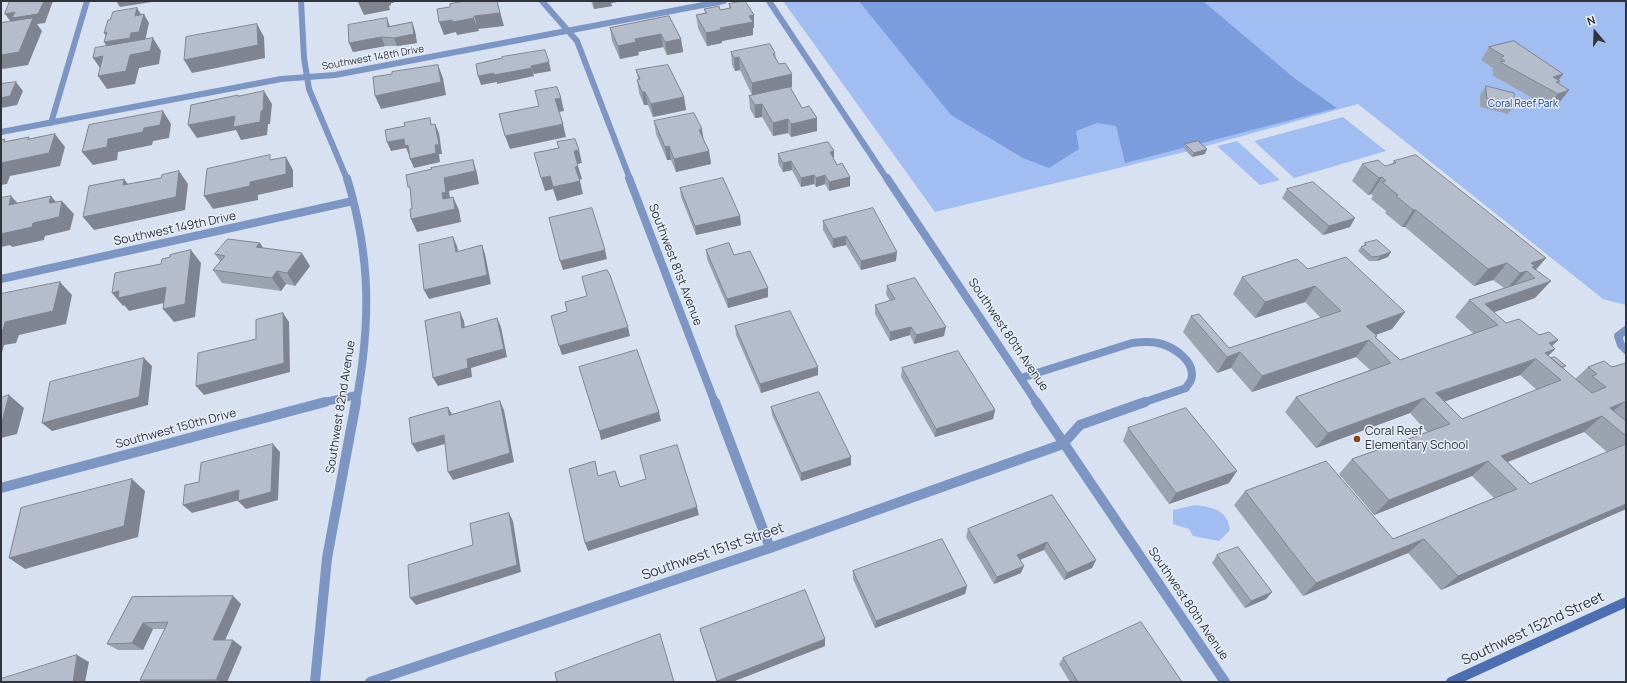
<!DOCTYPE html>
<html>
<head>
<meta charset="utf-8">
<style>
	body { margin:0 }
	#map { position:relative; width:1627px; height:683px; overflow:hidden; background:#d8e1f2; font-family:Manrope,sans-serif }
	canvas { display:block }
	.frame { position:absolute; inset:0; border:2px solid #31353b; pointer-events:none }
	.north { position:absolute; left:1575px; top:12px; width:40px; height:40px; -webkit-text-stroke:3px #e7eefc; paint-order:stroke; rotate:341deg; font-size:11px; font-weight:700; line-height:16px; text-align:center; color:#31353b }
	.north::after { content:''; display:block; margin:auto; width:14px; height:18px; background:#31353b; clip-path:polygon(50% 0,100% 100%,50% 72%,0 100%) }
</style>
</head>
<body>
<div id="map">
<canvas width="1627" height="683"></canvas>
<div class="frame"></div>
<div class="north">N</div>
</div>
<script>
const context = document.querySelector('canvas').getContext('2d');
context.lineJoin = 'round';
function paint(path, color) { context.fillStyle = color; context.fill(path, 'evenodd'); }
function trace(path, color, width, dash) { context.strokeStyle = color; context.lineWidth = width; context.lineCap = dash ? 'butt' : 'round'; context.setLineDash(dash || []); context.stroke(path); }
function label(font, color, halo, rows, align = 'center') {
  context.font = font + ' Manrope,sans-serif'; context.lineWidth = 3; context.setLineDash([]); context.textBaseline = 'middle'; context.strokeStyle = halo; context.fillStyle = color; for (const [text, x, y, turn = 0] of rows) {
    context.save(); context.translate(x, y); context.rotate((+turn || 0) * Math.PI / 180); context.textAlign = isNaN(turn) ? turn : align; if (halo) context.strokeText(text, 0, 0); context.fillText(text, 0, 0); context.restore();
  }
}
paint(new Path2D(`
	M783,1h843v304l-23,-6 -245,-195 -177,49 -246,59z
	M1343,117l43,34 -92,27 -40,-37z
	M1237,141l43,39 -20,5 -43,-39z
	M1195,505c17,2 33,5 35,25l-11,11 -26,-5 -4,-7 -16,-5v-14z`), '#a2bdf1');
paint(new Path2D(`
	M859,1h344l91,77 43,30 -212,55 -9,-37 -19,-3 -21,8 3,18 -30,19 -26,-10 -72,-43z`), '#7b9cdd');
trace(new Path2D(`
	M1626,330l-8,6 3,9 5,5
	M1021,378l111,-35c8,-1 17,-2 26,0 14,3 39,18 33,37 -1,3 -4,5 -5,8l-44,15`), '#7d95c2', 8);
trace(new Path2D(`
	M1063,444l17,-19 65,-23`), '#7d95c2', 10);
trace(new Path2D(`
	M542,1l35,40 53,138
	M769,1l118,178
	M51,123l36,-122
	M1,132l280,-53 54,-4 389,-74`), '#7d95c2', 6);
trace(new Path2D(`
	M629,178l86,225
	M887,178l150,225
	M1,279l352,-78
	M320,403l37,-8`), '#7d95c2', 8);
trace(new Path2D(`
	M715,402l55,146
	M1036,402l189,280
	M1,488l324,-86
	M370,682l400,-134 293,-104`), '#7d95c2', 10);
trace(new Path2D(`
	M301,1l3,57 5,31 38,90`), '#7d95c2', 6);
trace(new Path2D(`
	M347,178c24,79 24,145 9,225`), '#7d95c2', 8);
trace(new Path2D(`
	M315,682l12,-124 29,-156`), '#7d95c2', 10);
trace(new Path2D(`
	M1451,682l175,-80`), '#4d6eb0', 10);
paint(new Path2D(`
	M591,1h32l-12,2 1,3 -18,3z
	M729,4l25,11v13h-1v7l-31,6v2l-15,3 -9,-18 -2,-13 9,-2 -1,-4 16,1 9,-2z
	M669,16l12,23 2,13 -16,3 -4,-8 -25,5 1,3 -19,4 -8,-18 -2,-13z
	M412,22l3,9 2,12 -20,3h-12l-32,6 -4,-9 41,-17z
	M1489,47l74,27 -5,6 1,23 -11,4 -56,-32 2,-3 -2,-1 1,-3 -12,-8z
	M731,52l44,1 1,5 16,29 -2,1 12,20 15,10v13l-26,6 -3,-4 -15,3 -11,-19 -7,1 -5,-9 -1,-13 3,-1 -12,-25 -5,1 -3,-6z
	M636,70l48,27 2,13 -33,7 -5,-12h-4l-5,-12 -2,-13 1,-1z
	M1486,86l29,19 -7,9 -28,-7v-12z
	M654,121l49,18 6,12 2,13 -35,8 -5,-12h-4l-11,-26z
	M1185,144l20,10 -13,3 -8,-8z
	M778,154l56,5 3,6 13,12v9l-21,5 -4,-7 -9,3 -2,-3 -13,3 -9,-17 -9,2 -5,-9z
	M1394,161l152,97 -10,12 -1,28 -41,14 12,11 33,12 19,5 -6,6 3,3 -7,7 3,2 15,8 -3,2 12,11 13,-12h24l14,-4v146l-185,81 -33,-37 -105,43 -69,-91 11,-14 148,48 101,-41 -22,-22 -98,39 -35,-41 13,-15 75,-27 -17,-19 -94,35 -31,-36 11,-15 74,-27 -14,-13 -104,35 -21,-24 -14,5 -34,-41 8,-16 38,32 92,-30 -16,-16 -50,16 -22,-24 9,-17 66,-8 97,43 -13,17 -16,6 1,1 -2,1 25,23 74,-26 -19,-17 14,-17 35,-12 -11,-8 -19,6 -69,-59h-3l-17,-14 1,-2 -15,-12 2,-3 -2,-2 -3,1 -16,-14 10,-17 23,2 7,-2zM1520,375l17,15 -75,29 -17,-18zM1584,432l23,20 -77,32 -22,-22z
	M680,188l60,28 1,9 -45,10 -15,-38z
	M1287,189l63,38 -27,8 -41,-37z
	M823,221l73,40 -35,9 -15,-25 -13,3 -10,-18z
	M260,243l3,5 47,18 -15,20 -9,-2 -5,7 -59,-8 -9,-13 7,-9 -5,-7z
	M1365,243l23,14 -11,4h-8l-11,-10 3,-4 2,-1z
	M706,250l28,5 34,33v9l-40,11 -21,-49z
	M887,286l57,50 -30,8 -4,-9 -20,6 -15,-27v-9l15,-4 -4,-7z
	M735,326l83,49 -57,18 -25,-58z
	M902,368l93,42 -2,9 -58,18 -34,-60z
	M771,407l80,58 -50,16 -29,-66z
	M1128,428l101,55 -60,21 -46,-63z
	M1052,495l44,65 -4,8 -28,12 -20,-30 -24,10 1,13 -27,11 -28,-47 2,-8z
	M1217,555l55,37 -6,7 -21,9 -33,-45z
	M853,571l114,15 -2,8 -90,34 -22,-49z
	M233,596l8,8 -16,36 17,7 -15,35h-84l-3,-2 25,-51h-12l-10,21h-25l-11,-6 25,-47z
	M700,629l125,17 -93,36h-15z
	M1063,658l119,24h-112l-11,-18z`), '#9ca3b0');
paint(new Path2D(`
	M44,1h9l-8,22 -8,1 5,7 -14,34 -25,4 -2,-2v-12l10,-33 -6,-8z
	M116,1h42l-38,6z
	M366,1h28v2h-3v2l-2,1 1,4 -26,5 -6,-13z
	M497,1l7,25 -26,3 -4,-13z
	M593,1h30l-12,2 1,3 -18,3z
	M137,8l5,8h-7z
	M144,14l5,9 -4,18 -35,10 -6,-9 6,-1 -6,-8h27z
	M754,15v13h-1v7l-31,6v2l-15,3 -1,-13 14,-5 29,-12z
	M387,18l3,9h-2z
	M474,18l5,13 -22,4 -1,-3 -12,3 -5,-13 13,-2z
	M412,22l3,9 2,12 -20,3 -3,-8z
	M257,24l7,13 1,21 -73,15 -8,-13z
	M661,34l2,13 -25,5 1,3 -19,4 -2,-13 17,-7z
	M381,37l4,9 -32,6 -4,-9z
	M153,38l8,13 -2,13 -20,4 -4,16 -28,5 -9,-13 32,-21z
	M681,39l2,13 -16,3 -2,-13z
	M103,56l-1,15 -9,-13z
	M739,57l1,13 -5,1 -1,-13z
	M549,62l2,9 -17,3 -3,-8z
	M438,65l5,13 3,17 -65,14 -6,-13z
	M532,68l2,8 -37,8v-2l-16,3 -3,-9 16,-3z
	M792,74v13l-40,9v-13z
	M1563,74l-6,8 3,-1 -7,10v-14z
	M16,82l7,9 -6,14 -16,3v-10z
	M1569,90l-10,13 -11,4 10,-13z
	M264,91l8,13 -2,20h-2l-1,11 -26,5 -5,-10 -39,8 -9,-13 73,-14z
	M642,92h3l3,13h-4z
	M684,97l2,13 -33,7 -2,-13z
	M561,98l3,13 -6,1 -3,-13z
	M762,104v13l-7,1v-13z
	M163,111l8,13 -2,14 -16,3 -1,4 -34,7 -1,8 -24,5 -11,-13 26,-13 36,-11z
	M817,118v13l-26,6v-13z
	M788,119v14l-15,3v-13z
	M435,124l4,9 3,21h-3l1,8 -26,6 -4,-9 25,-14z
	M563,124l3,13 -56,12 -5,-13z
	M702,129l2,13 -5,-12z
	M55,134l10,13 -5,19 -50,10 -3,8 -6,1v-22z
	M404,139l4,6 4,9 -3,1 -3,-7 -15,3 -4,-9z
	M669,146l2,14h-4l-2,-13z
	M1207,149l-2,5 -13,3 2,-4z
	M579,150l3,13 -5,1 -3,-13z
	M709,151l2,13 -35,8 -2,-13z
	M834,151v9l-4,-8z
	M286,157l7,13v17l-35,8v5l-45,9 -9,-13 46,-14z
	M473,160l4,13 2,11 -30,7 2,14 2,-8 6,13 2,12 -44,10 -6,-13 32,-20 -1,-6 2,-15z
	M791,161l1,9 -9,2v-9z
	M578,166l4,13 -3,1 -4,-13z
	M179,171l9,13 -3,26 -91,20 -11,-13z
	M814,175v9l-13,3v-9z
	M825,175v9l-9,3v-9z
	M550,176l30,5 3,13 -26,7 -4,-12 -8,2 -4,-13z
	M850,177v9l-21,5v-9z
	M1382,177l-11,17 -3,1 11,-17z
	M124,179l10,13 -11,-7z
	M11,196l12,13 -14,-4z
	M51,196l10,12 1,-7 12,13 -4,16 -25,6 -1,4 -32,7 -2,-2 -9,2v-14l32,-10 16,-20z
	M1413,210h3l-11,17h-3z
	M740,216l1,9 -45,10 -1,-9z
	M1355,218l-5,9 -27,8 6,-9z
	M846,236v9l-13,3v-9z
	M453,237l4,9 3,15 -4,-9z
	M260,243l8,13 -12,-9z
	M482,245l3,9 6,30 -62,15 -5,-9z
	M191,250l10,13 -6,54 -21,5 -11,-13z
	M605,250l2,9 -44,11 -3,-9z
	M897,252l-1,9 -35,9v-9z
	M1391,252l-3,5 -11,4 3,-5z
	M302,253l8,13 -15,20 -8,-13z
	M1546,258l-15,17 -4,-4 -15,17 -6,2 14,-17 11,-10z
	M1507,263l-14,17 -19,6 14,-17z
	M277,271l9,13 -5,7 -9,-13z
	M1551,281l-16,17 -49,17 -1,-11z
	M60,282l12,13 -6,29 -47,11 -3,8 -12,2 -3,12v-27l4,-8z
	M1315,286l-10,16 -50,16 10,-16z
	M166,287l11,13 -48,11 -5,-6 -1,1 -11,-13 7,-2z
	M768,288v9l-40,11 -1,-9z
	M460,312l4,9 2,15 -4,-8z
	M1405,312l-13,17 -37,13 11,-16z
	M283,313l6,9 1,50 -86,23 -8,-9 88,-23z
	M497,318l4,9 6,30 -36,11 1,9 -34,9 -5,-8 34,-19z
	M628,327l2,9 -68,19 -3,-9z
	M911,327l-1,8 -20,6v-9z
	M946,327l-2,9 -30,8 2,-9z
	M1369,340l-13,17 -104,35 10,-16z
	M1558,340l-16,16 7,-13z
	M1555,349l-14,14 4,-10z
	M1240,352l-9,16 -14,5 10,-16z
	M144,358l8,8 -4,39 -96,26 -10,-8z
	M1536,359l-16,16 -88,31 4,-13z
	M818,367v8l-57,18 -1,-9z
	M9,395l15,13 -7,26 -16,4v-16z
	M1424,398l-14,15 -94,35 12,-15z
	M500,401l4,9 10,52 -61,18 -5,-8z
	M1624,402l-19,16 -3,-2 -18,16 -90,35 7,-11z
	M448,407l5,9 -4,-1z
	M995,410l-2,9 -58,18 1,-8z
	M659,412l2,9 -60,19 -2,-9z
	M444,435l4,8 -31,9 -5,-8z
	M273,444l7,8 -2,48 -32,9 -8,-8z
	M851,457v8l-50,16v-8z
	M1488,461l-16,15 -98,39 15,-15z
	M1237,471l-8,12 -60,21 7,-11z
	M132,479l13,12 -7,46 -113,32 -16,-11z
	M239,490l8,8 -55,15 -9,-8z
	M1626,504v5l-185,81 17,-14z
	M697,507l2,8 -111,36 -3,-8z
	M509,513l4,8 8,51 -105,33 -6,-7 107,-33z
	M1424,539l-16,14 -105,43 13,-13z
	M1047,542l-3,8 -30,12 3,-7z
	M1096,560l-4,8 -28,12 3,-7z
	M1024,566l-3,7 -27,11 3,-7z
	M967,586l-2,8 -90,34 1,-7z
	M1272,592l-6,7 -21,9 6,-7z
	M233,596l8,8 -19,43 -9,-7z
	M143,623l10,6 -10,21 -11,-7z
	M825,639v7l-93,36h-15v-1z
	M233,640l9,7 -15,35h-7l-4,-2z
	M77,655l12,7 -4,20h-12z`), '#7f8490');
const building = new Path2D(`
	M10,1h34l-6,13 -26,4 3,-6 -10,2z
	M358,1h8l-8,1z
	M466,1h31l3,12 -26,3v2l-21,4 -1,-2 -13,2 -2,-13 13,-2v-3z
	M745,1l9,14 -5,1 4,6 -33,6 1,2 -15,3 -10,-18 11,-2 -3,-4 15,-3 1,4 11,-2 -2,-4z
	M137,8l-2,8 9,-2 -5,18 -8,1 -1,5 -26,4 3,-10 -3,1 4,-13h2l3,-8z
	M669,16l12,23 -16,3 -4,-8 -26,5 1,3 -18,4 -8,-18z
	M33,18l-14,34 -18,3v-32z
	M387,18l1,9 24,-5 2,12 -20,4 -13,-1 -32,6 -1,-18z
	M257,24l1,21 -74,15 2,-23z
	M153,38l-3,13 -20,4 -4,16 -28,5 5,-20 -10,2 2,-10z
	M1514,41l49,33 -10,3 7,4 -4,1 13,8 -11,4 -58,-32 5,-1 -5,-3 4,-2 -15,-9z
	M770,44l5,9 -2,1 6,10 6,-1 7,11 -40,9 -13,-26 -5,1 -3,-6z
	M545,50l4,12 -18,4 1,2 -38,7v-2l-16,3 -2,-12 26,-6v-1z
	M438,65l3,17 -66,14 -2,-19 19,-3v-2z
	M668,65l16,32 -33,7 -6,-12h-3l-5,-12 3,-1 -4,-9z
	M16,82l-6,14 -9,2v-14z
	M1486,86l28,7 1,12 -28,-7z
	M557,87l4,11 -6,1 8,25 -58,12 -6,-22 40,-8 -4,-15z
	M790,87l12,21 7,-2 8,12 -26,6 -3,-5 -15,4 -11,-19 -7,1 -6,-9z
	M264,91l-1,20h-2l-1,11 -27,5 2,-11 -47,9 3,-20 47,-10v1z
	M163,111l-3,14 -16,3 -1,4 -35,7 -1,8 -25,5 7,-27z
	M694,113l8,16 -3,1 10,21 -35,8 -5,-13 -4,1 -11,-26z
	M430,118l1,7 4,-1 4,21h-4l1,8 -26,6 -2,-14 -3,1 -1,-7 -17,3 -2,-12 20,-4 -1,-3z
	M55,134l-6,19 -48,10v-23l4,-1 -1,3 25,-5 -1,2z
	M575,139l4,11 -5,1 4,15 -3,1 5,14 -27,6 -3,-11 -9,2 -7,-25 25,-5 -2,-6z
	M1198,141l9,8 -13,4 -9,-9z
	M828,142l6,9 -4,1 7,13 5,-2 8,14 -21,5 -4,-7 -9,3 -2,-3 -13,3 -10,-17 -8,2 -5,-9z
	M270,155v5l16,-3v17l-36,8v4l-46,10 3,-27z
	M1416,155l130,103 -15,5 4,3 -3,1 19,14 -66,23 21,19 13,-4 20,16 10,-3 9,8 -9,3 6,6 -10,4 47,40 14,-6 -14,-11 5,-2 -9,-7 16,-6 8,6 14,-4v41l-2,-2 -14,6 16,13v15l-24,-20 -101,40 29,28 96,-40v60l-168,72 -34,-37 -108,44 -71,-92 81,-30 67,78 124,-50 -29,-28 -99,39 -37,-41 98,-35 -26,-26 -96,35 -32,-36 95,-34 -22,-23 -107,36 -22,-24 -13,5 -36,-41 8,-2 30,34 112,-37 -26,-25 -50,16 -23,-25 55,-18 11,10 38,-12 59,55 -39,14 11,10 -2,1 25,23 98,-35 -29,-25 66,-22 -8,-7 -7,2 -13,-10 -19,6 -72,-59h-3l-17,-14 2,-1 -16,-13 4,-1 -4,-4 -3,1 -17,-14 16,-4 7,6 11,-3 -2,-2zM1536,359l25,21 -99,39 -26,-26z
	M473,160l2,11 -31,7 2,14 -4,1 1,6 10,-2 2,12 -44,10 -1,-10h2l-2,-22h-2l-2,-12 26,-6 -1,-1z
	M179,171l-3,26 -93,20 6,-31 35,-7 -1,6 38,-7 1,-3z
	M723,178l17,38 -45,10 -15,-38z
	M1313,182l42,36 -26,8 -42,-37z
	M11,196l-2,9 42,-9 -2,7 13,-2 -3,16 -26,6 -1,4 -31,7v-36z
	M592,208l13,42 -45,11 -11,-43z
	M873,208l24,44 -36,9 -15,-25 -13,3 -10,-18z
	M453,237l3,15 26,-7 5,30 -63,15 -5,-45z
	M228,239l32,4 -4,4 46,6 -15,20 -10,-2 -5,7 -59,-8 12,-14 -10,-2z
	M1377,240l14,12 -11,4 -8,1 -11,-10 5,-2 -1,-2z
	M729,243l5,12 16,-4 18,37 -41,11 -21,-49z
	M191,250l-6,54 -22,5 3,-22 -48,11 1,-7 -7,2 3,-20 46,-9 1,-5 8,-2v-2z
	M607,270l3,5 18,52 -69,19 -8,-30 16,-5 -2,-9 22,-6 -5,-19z
	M915,278l31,49 -30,8 -5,-8 -21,5 -15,-27 20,-6 -8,-13z
	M60,282l-7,29 -48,11 -2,8h-2v-36z
	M790,311l28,56 -58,17 -25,-58z
	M460,312l2,16 35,-10 7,31 -37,10 1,9 -35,10 -8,-57z
	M283,313l1,50 -88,23 2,-33 58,-14v-19z
	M637,350l22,62 -60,19 -20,-64z
	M958,351l37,59 -59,19 -34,-61z
	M1555,357l11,9 -4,1 -11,-9z
	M144,358l-5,39 -97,26 8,-41z
	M819,392l32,65 -50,16 -30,-66z
	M9,395l-7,27h-1v-24z
	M500,401l10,52 -62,19 -4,-37 -32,9 -3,-26 39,-11 1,8z
	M1186,408l51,63 -61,22 -48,-65z
	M273,444l-2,48 -33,9 1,-11 -56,15 2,-20 14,-3 2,-19z
	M677,445l20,62 -112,36 -16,-74 26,-8 3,15 17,-5 5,16 26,-8 -6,-23z
	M132,479l-8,47 -115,32 12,-50z
	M1052,495l44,65 -29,13 -20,-31 -30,13 7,11 -27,11 -29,-48z
	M509,513l8,52 -107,33 -2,-33 65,-20 -3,-21z
	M942,539l25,47 -91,35 -23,-50z
	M1238,547l34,45 -21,9 -34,-46z
	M805,590l20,49 -108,42 -17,-52z
	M233,596l-20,44h20l-17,40h-76l28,-58 -25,1 -11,20 -25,1 25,-47z
	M1141,622l41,60h-104l-15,-24z
	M660,634l14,48h-117l-2,-9z
	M77,655l-4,27h-72v-3z`);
paint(building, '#b5bdcd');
trace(building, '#7f8490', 1);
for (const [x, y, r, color] of [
	[1357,439,4,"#864411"]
]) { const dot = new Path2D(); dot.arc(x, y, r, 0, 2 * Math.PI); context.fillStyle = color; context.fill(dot); trace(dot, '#e7eefc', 1.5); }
label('10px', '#31353b', '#e7eefc', [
	["Southwest 148th Drive",373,58,-10]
]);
label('10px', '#163883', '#e7eefc', [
	["Coral Reef Park",1523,104]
]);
label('12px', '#31353b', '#e7eefc', [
	["Southwest 149th Drive",175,229,-12],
	["Southwest 81st Avenue",675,265,69],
	["Southwest 80th Avenue",1008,335,56],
	["Southwest 82nd Avenue",341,407,-81],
	["Southwest 150th Drive",176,429,-15],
	["Southwest 80th Avenue",1188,604,56]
]);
label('12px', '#31353b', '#e7eefc', [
	["Coral Reef",1365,432],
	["Elementary School",1365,446]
], 'left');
label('14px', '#31353b', '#e7eefc', [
	["Southwest 151st Street",713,552,-19],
	["Southwest 152nd Street",1533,629,-25]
]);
</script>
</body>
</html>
